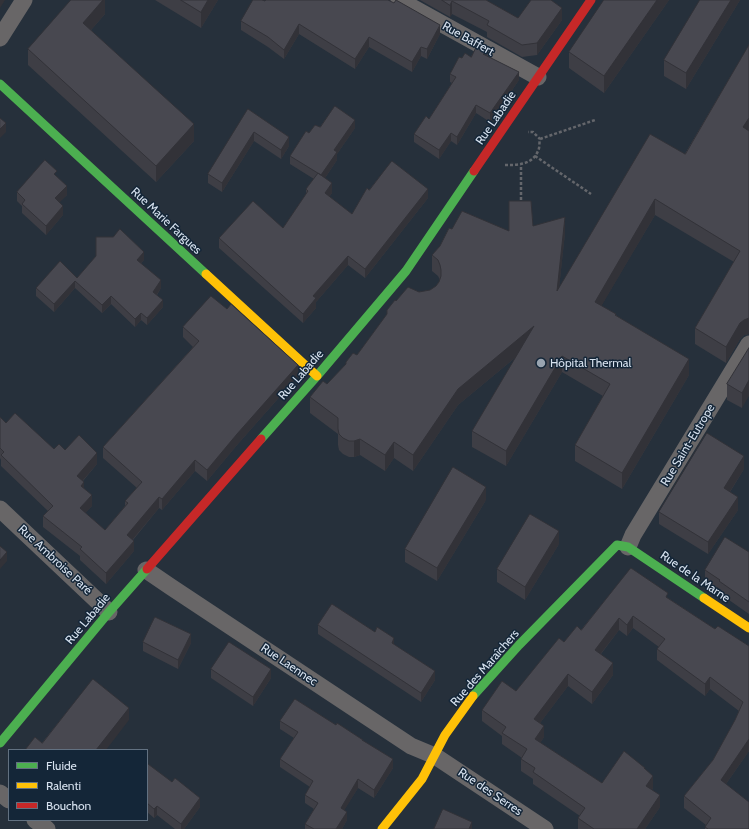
<!DOCTYPE html>
<html>
<head>
<meta charset="utf-8">
<style>
	body { margin:0 }
	#map { position:relative; width:749px; height:829px; overflow:hidden; background:#26303b; font-family:Cabin,sans-serif }
	canvas { display:block }
	.legend { position:absolute; left:8px; top:749px; width:140px; height:72px; box-sizing:border-box; background:#142638; border:1px solid #627181; margin:0; padding:5px 7px; list-style:none; font-size:12px; color:#d7e2ef }
	.legend li { display:flex; align-items:center; gap:8px; height:20px }
	.legend b { width:20px; border:1px solid #627181 }
</style>
</head>
<body>
<div id="map">
<canvas width="749" height="829"></canvas>
<ul class="legend">
<li><b style="height:5px;background:#4caf50"></b>Fluide</li>
<li><b style="height:5px;background:#ffc107"></b>Ralenti</li>
<li><b style="height:5px;background:#c62828"></b>Bouchon</li>
</ul>
</div>
<script>
const context = document.querySelector('canvas').getContext('2d');
context.lineJoin = 'round';
function trace(path, color, width, dash) { context.strokeStyle = color; context.lineWidth = width; context.lineCap = dash ? 'butt' : 'round'; context.setLineDash(dash || []); context.stroke(path); }
function paint(path, color) { context.fillStyle = color; context.fill(path, 'evenodd'); }
function label(font, color, halo, rows, align = 'center') {
  context.font = font + ' Cabin,sans-serif'; context.lineWidth = 3; context.setLineDash([]); context.textBaseline = 'middle'; context.strokeStyle = halo; context.fillStyle = color; for (const [text, x, y, turn = 0] of rows) {
    context.save(); context.translate(x, y); context.rotate((+turn || 0) * Math.PI / 180); context.textAlign = isNaN(turn) ? turn : align; if (halo) context.strokeText(text, 0, 0); context.fillText(text, 0, 0); context.restore();
  }
}
trace(new Path2D(`
	M540,139l55,-19
	M535,156l56,38
	M505,165c13,0 27,0 33,-14 2,-3 1,-9 2,-12l-7,-7h-5
	M521,205v-40`), '#64666b', 2.5, [3, 2]);
trace(new Path2D(`
	M399,0l139,77
	M0,38l24,-38
	M0,509l109,103
	M628,547l5,-12 116,-191
	M146,570l25,17 240,159 24,10 110,73
	M0,793l9,7
	M35,820l12,9`), '#686667', 17);
trace(new Path2D(`
	M0,84l206,190
	M261,439l56,-63 89,-105 68,-100
	M473,696l46,-51 98,-100 11,2 76,51
	M0,743l109,-131 38,-43`), '#4caf50', 9);
trace(new Path2D(`
	M206,274l111,102
	M704,598l45,30
	M382,829l40,-50 23,-44 28,-39`), '#ffc107', 9);
trace(new Path2D(`
	M474,171l117,-171
	M147,569l114,-130`), '#c62828', 9);
paint(new Path2D(`
	M105,0v14l-14,16 103,111 -38,41 -128,-117v-16z
	M155,0h63l-17,28z
	M420,0h66l32,18 44,2 -25,35 -15,2 -35,-20v-5l-35,-18 -2,3z
	M604,0h65l-65,93 -35,-25v-16z
	M700,0h40l-54,89 -22,-13v-16z
	M265,1l175,33 -13,25 -6,-3 -9,16 -43,-25 -14,22 -56,-35 -15,25 -16,-12 -27,-17v-9z
	M749,45v289l-5,1 -4,4 -14,24 -31,-19v-16l39,-66 -79,-47 -54,91 15,9 73,60 -67,114 -47,-28v-16l28,-49 -41,-24 -56,94 -34,-19v-16l44,-74 -58,48 -45,66 -19,-13 -9,13 -25,-16 -6,2h-5l-6,-3 -4,-4 -1,-5v-11l-28,-21v-16l17,-13 30,-29 30,-40 9,-14 23,-9 11,-2 6,-4 4,-6 -2,-4 -6,-5v-16l8,-9 12,-17 57,2v-30l24,25 32,7 -6,55 126,-134z
	M477,46l12,7v4l30,23 -29,42 -14,-9 -19,32 -6,-4 -12,18 -25,-17v-8l15,-15 23,-36 -2,-1v-8l12,-16 9,-1z
	M248,109l41,37 -8,13 -27,-18 -32,51 -14,-9v-9z
	M320,127l35,1 -18,26v6l-12,18 7,15 -3,4 23,17 17,-24 59,8 -63,80 -17,-13 -32,37v6l-13,15 -84,-75v-10l64,-10 23,-33v-6l8,-10 -24,-15v-8l19,-23z
	M57,177l10,18 -8,7 4,13 -17,20 -24,-22v-7l-5,-5v-9z
	M144,260l-3,3 20,25 -4,7 6,12 -16,18 -6,-5 -6,7 -24,-23 -9,9 -27,-25 -21,24 -18,-16v-8l41,-10z
	M183,327l115,49 -61,69 -30,36 -12,-10 -33,39 -3,-2 -26,32 1,11 -28,33 -26,-24v-4l-37,-29v-11l5,-5 -47,-45v-6l-1,-2v-41l6,6 48,26 11,1 32,14 -14,17 1,8 8,17 -7,7 20,17 20,-24v-5l12,-13 -34,-30v-11l90,-100 -10,-10z
	M749,348l-7,60 -15,-8v-16z
	M744,469l-14,23 8,18 -30,44 -49,-30v-12z
	M486,500l-49,81 -32,-19v-13z
	M559,544l-34,56 -28,-18v-13z
	M749,552v62l-30,-21v-2l-14,-9v-12z
	M668,598l47,31 34,17v105l-23,33 23,45h-44v-2l1,-2 -22,-17v-12l29,-36 22,-40 4,-9 -29,-22 -5,7 -48,-36v-11l2,-2 -26,-19 -6,8 -8,-6 -18,24 12,21 -21,29 -24,-18 -28,37 4,14 -4,6 62,40 43,-14 8,19 -1,2 8,17 -15,22h-67v-11l2,-2 -47,-32v-5l-12,-8v-12l1,-1 -20,-14v-8l-20,-15v-11l34,-19 48,-49 17,-12z
	M318,625l76,19 41,36 -14,22 -103,-68z
	M143,642l48,1 -13,26 -35,-18z
	M211,669l60,9 -18,28 -42,-28z
	M280,721l56,4 27,16 30,27 -19,30 -16,-10 -14,22 3,10 -5,9h-37v-5l9,-15 -9,-6v-8l5,-8 -30,-20v-8l14,-21 -14,-9z
	M147,765l53,42 -16,22h-9l-18,-14 -3,3 -7,-6z`), '#3e3e45');
paint(new Path2D(`
	M0,0h5l-5,8z
	M103,0h2v14l-22,25v-16z
	M208,0h10l-17,28v-16z
	M657,0h12l-65,93v-17z
	M731,0h9l-54,89v-16z
	M452,1v13l-2,3v-12z
	M562,8v12l-25,35v-12z
	M299,24v10l-15,25v-9z
	M440,25v9l-13,25v-10z
	M369,37v10l-14,22v-10z
	M421,47v9l-9,16v-10z
	M519,72v8l-29,42v-9z
	M476,105v8l-19,32v-8z
	M749,118v15l-6,-6z
	M355,120v8l-18,26v6l-16,24v-9l13,-25z
	M6,123v9l-6,6v-9z
	M194,124v17l-38,41v-16z
	M254,132v9l-32,51v-9z
	M451,133v8l-12,18v-9z
	M289,137v9l-8,13v-9z
	M332,183v10l-7,10v-10z
	M67,186v9l-12,12v-9z
	M428,189v9l-63,80v-9z
	M655,199v16l-60,102v-15z
	M63,206v9l-17,20v-9z
	M565,217v16l-8,74v-16z
	M144,252v8l-7,7v-7z
	M348,256v9l-32,37v6l-13,15v-9l10,-18z
	M161,280v8l-8,12v-8z
	M75,281v7l-21,24v-8z
	M111,296v8l-9,9v-8z
	M163,300v7l-16,18v-7z
	M141,313v7l-6,7v-8z
	M749,318v16l-5,1 -4,4 -14,24v-16l14,-24 4,-3z
	M534,326v16l-76,63 -45,66v-16l45,-66z
	M562,356v16l-56,94v-15z
	M689,359v16l-67,114v-16z
	M298,365v11l-61,69 -30,36v-11l30,-36z
	M749,380v16l-7,12v-15z
	M360,439v16l-6,2v-16z
	M394,442v16l-9,13v-16z
	M97,453v11l-20,23v-11z
	M744,456v13l-20,32v-13z
	M195,460v11l-33,39v-11z
	M84,482v11l-3,-7z
	M486,487v13l-49,81v-13z
	M92,495v11l-12,13v-11z
	M159,497v11l-32,38v-11z
	M738,497v13l-30,44v-12z
	M559,531v13l-34,56v-13z
	M134,541v10l-28,33v-11z
	M7,552v9l-7,8v-9z
	M633,616v12l-6,8v-11z
	M619,618v12l-24,31v-11z
	M191,634v9l-13,26v-9z
	M394,638v9l-2,-4z
	M613,663v12l-21,29v-12z
	M271,669v9l-18,28v-9z
	M435,671v9l-14,22v-9z
	M568,674v12l-34,45v-12z
	M710,677v12l-5,7v-12z
	M129,708v12l-23,30h-10z
	M544,726v11l-9,14v-12z
	M749,739v12l-28,40v-11z
	M393,759v9l-19,30v-8z
	M653,776v12l-7,9v-11z
	M358,779v9l-17,28v-8z
	M660,795v12l-15,22h-8z
	M200,798v9l-16,22h-3v-5z
	M157,806v9l-3,3v-9z
	M347,812v8l-5,9h-6z
	M472,822v7h-3z`), '#323238');
const building = new Path2D(`
	M71,0h32l-20,23 111,101 -38,42 -128,-117z
	M181,0h27l-7,12z
	M253,0h9l3,1 1,-1h122l6,3 2,-3 44,25 -13,24 -6,-2 -9,15 -43,-25 -14,22 -56,-35 -15,26 -16,-13 -27,-16z
	M442,0h44l32,18 13,-18h20l11,8 -25,35 -15,2 -35,-20 2,-4 -37,-20 -2,4z
	M604,0h53l-53,76 -35,-24z
	M700,0h31l-45,73 -22,-13z
	M749,45v73l-6,9 6,4v187l-5,2 -4,3 -14,24 -31,-19 45,-77 -85,-52 -60,103 21,12 -1,1 74,44 -67,114 -47,-28 35,-61 -48,-28 -56,95 -34,-20 62,-105 -76,63 -45,66 -19,-13 -9,13 -25,-16 -6,2h-5l-6,-3 -4,-4 -1,-5v-11l-28,-21 13,-16 4,3 19,-20v-2l7,-9 4,2 30,-41v-4l8,-10 1,1 12,-14 11,5 11,-2 6,-4 3,-4 2,-6v-6l-1,-5 -2,-5 -6,-5 8,-9 9,-18 3,1 10,-18 47,20v-30h22l2,25 32,-9 -8,74 93,-157 35,20z
	M477,46l12,7 -6,1 36,18 -29,41 -14,-8 -19,32 -6,-4 -12,17 -25,-16 12,-18 3,3 27,-42 -6,-3 9,-17 3,1 3,-5 6,4z
	M335,106l20,14 -21,30 3,2 -16,23 -31,-19 16,-25 3,2 6,-8 5,2z
	M248,109l41,28 -8,13 -27,-18 -32,51 -14,-9z
	M0,118l6,5 -6,6z
	M45,160l12,11 -3,3 13,12 -12,12 8,8 -17,20 -24,-22 3,-4 -8,-8z
	M392,161l36,28 -63,80 -17,-13 -35,40 3,2 -13,16 -84,-76 34,-37 30,27 25,-37 -2,-2 12,-16 14,10 -7,10 27,21 15,-26 2,2z
	M120,229l24,23 -7,8 24,20 -8,12 10,8 -16,18 -6,-5 -6,6 -24,-23 -9,9 -27,-24 -21,23 -18,-16 24,-27 17,17 19,-22v-19h17z
	M211,296l16,13 4,-5 67,61 -61,69 -30,36 -12,-10 -33,39 -3,-2 -32,38 7,6 -28,32 -26,-24 2,-2 -39,-31 10,-10 -52,-51 3,-3 -4,-4v-31l6,6 9,-10 39,36 5,-5 6,6 14,-15 18,18 -20,23 7,6 -3,4 11,9 -12,13 25,22 23,-27 -3,-2 17,-19 -39,-35 96,-106 -16,-14z
	M749,348v32l-7,13 -15,-9z
	M707,433l37,23 -20,32 14,9 -30,45 -49,-30z
	M453,467l33,20 -49,81 -32,-19z
	M530,514l29,17 -34,56 -28,-18z
	M725,537l24,15v50l-30,-21 1,-1 -15,-10z
	M0,546l7,6 -7,8z
	M631,568l37,25 -2,4 49,32 3,-3 31,20v93l-28,41 28,22v27h-41l-3,-2 6,-9 -27,-22 29,-36 22,-40 8,-18 -33,-25 -5,7 -48,-35 8,-10 -32,-23 -6,9 -8,-7 -24,32 18,13 -21,29 -24,-18 -34,45 10,7 -9,13 67,44 22,-32 21,17h-1l9,8 -7,10 14,9 -23,34h-43l-16,-11 7,-10 -52,-36 2,-4 -14,-9 6,-10 -25,-16 4,-6 -24,-17 20,-29 14,10 43,-53 5,4 13,-16 4,4z
	M332,604l43,28 2,-5 17,11 -2,5 43,28 -14,22 -103,-68z
	M155,617l36,17 -13,26 -35,-18z
	M229,642l42,27 -18,28 -42,-28z
	M93,679l36,29 -33,42h-71l10,-13 7,6z
	M295,699l41,26 1,-2 26,17h-1l31,19 -19,31 -16,-11 -17,29 6,4 -11,17h-22l-9,-5 13,-21 -13,-8 8,-14 -33,-22 18,-27 -18,-11z
	M148,764l24,18 3,-4 25,20 -19,26 -24,-18 -3,3 -7,-6v-38z
	M443,809l29,13 -3,7h-35z`);
paint(building, '#484850');
trace(building, '#323238', 1);
for (const [x, y, r, color] of [
	[541,363,5,"#99a4b0"]
]) { const dot = new Path2D(); dot.arc(x, y, r, 0, 2 * Math.PI); context.fillStyle = color; context.fill(dot); trace(dot, '#142638', 1.5); }
label('12px', '#d7e2ef', '#142638', [
	["Rue Baffert",468,39,29],
	["Rue Labadie",496,118,-56],
	["Rue Marie Fargues",166,221,43],
	["Rue Labadie",301,375,-49],
	["Rue Saint-Eutrope",688,445,-59],
	["Rue Ambroise Paré",55,560,43],
	["Rue de la Marne",695,577,34],
	["Rue Labadie",88,619,-50],
	["Rue Laennec",289,665,34],
	["Rue des Maraîchers",485,668,-49],
	["Rue des Serres",490,792,34]
]);
label('12px', '#d7e2ef', '#142638', [
	["Hôpital Thermal",550,363]
], 'left');
</script>
</body>
</html>
